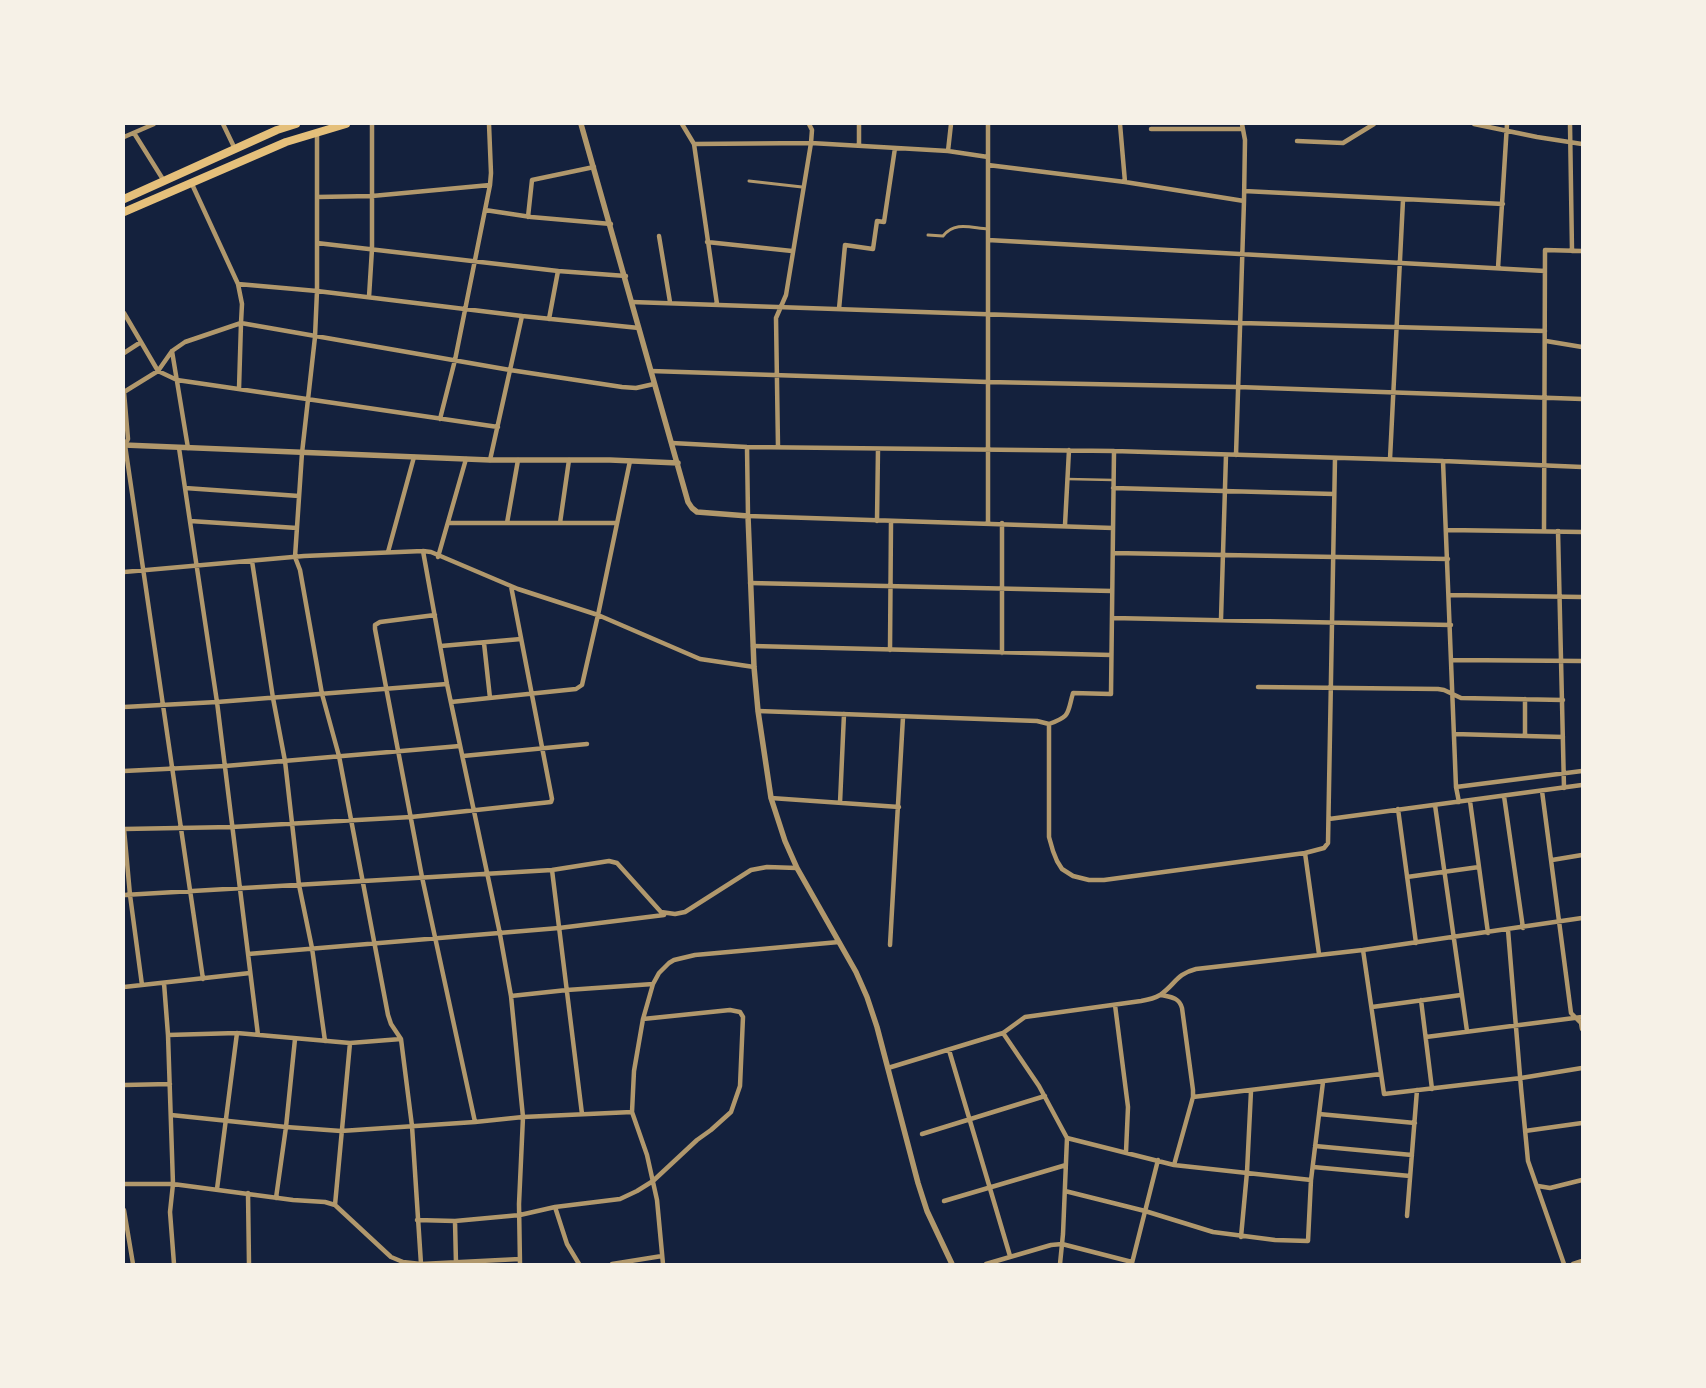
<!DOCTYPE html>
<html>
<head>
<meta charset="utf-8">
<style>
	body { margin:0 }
	#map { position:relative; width:1706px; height:1388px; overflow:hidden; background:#14213d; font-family:Commissioner,sans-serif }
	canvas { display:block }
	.frame { position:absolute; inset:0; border:125px solid #f6f1e7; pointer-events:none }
</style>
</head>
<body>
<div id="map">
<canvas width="1706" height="1388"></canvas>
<div class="frame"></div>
</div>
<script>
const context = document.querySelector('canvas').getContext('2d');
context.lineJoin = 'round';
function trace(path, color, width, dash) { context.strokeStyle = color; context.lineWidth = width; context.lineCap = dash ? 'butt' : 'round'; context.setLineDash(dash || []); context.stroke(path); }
trace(new Path2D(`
	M1067,479l46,1`), '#b1986c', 2.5);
trace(new Path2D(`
	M749,181l53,6
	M928,235l15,1c12,-15 28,-8 45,-7`), '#b1986c', 3);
trace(new Path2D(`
	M223,124l12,25
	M682,124l12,20 23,160
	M859,124v21
	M988,124v399
	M1120,124l5,58
	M1474,124l63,13 45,7
	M1570,124l2,127
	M1151,129h92
	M134,133l30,48
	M124,137l30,-13
	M1297,141l46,2 31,-19
	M694,144l117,-1 137,8 40,6
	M948,151l3,-27
	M988,165l137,17 119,19
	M1244,191l259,13
	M317,197l55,-1 118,-11
	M485,210l46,7 80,7
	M528,217l4,-37 62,-13
	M659,236l11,66
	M988,240l557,31
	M707,242l85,9
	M317,243l241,28 68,5
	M1498,268l9,-144
	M238,284l79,7v-159
	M369,297l3,-48v-125
	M632,302l609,21 304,8
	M839,309l6,-64 28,4 4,-28 7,1 11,-74
	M124,313l34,58 19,9 321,47
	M549,319l9,-48
	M1546,341l36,6
	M172,351l16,97
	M124,353l17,-11
	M651,371l337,11 250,5 344,12
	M239,389l2,-66 269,47 112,17 14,1 18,-4
	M124,392l4,47 -3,6 78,534
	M124,392l34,-21 14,-20 13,-9 56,-19 1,-19 -4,-20 -47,-102
	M440,419l15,-59 35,-175 1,-12 -2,-49
	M672,443l75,4 367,4 329,10 139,6
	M747,447l1,69 365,12
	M778,447l-2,-129 10,-23 25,-152 1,-13 -3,-6
	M179,448l38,254 41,333
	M1236,455l8,-254 1,-61 -3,-16
	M1390,459l13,-259
	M490,460l32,-144
	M1443,461l13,326 3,15
	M185,488l114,8
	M1113,488l221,6
	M190,521l107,7
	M877,521l1,-72
	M448,523h169
	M507,523l11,-63
	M560,523l9,-63
	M1065,525l4,-75
	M1447,530l135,2
	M1544,531l1,-281 37,1
	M1558,531l6,257
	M423,551l24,133 52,245 12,67 12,121 -4,87 1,60
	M388,552l26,-95
	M1113,553l335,6
	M438,557l28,-98
	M252,561l21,137 12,63 14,124 13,63 13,93
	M124,572l180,-16 119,-5 8,1 87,37 80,26 102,44 54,8
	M750,583l362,8
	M1449,595l133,2
	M435,615l-55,7 -5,3v4l47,248 53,245
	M1112,618l339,7
	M1221,619l5,-164
	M484,643l6,55
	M441,646l80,-7
	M753,646l358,9
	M890,650l1,-129
	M1002,653v-130
	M1452,660l130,1
	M1258,687l180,2 6,1 17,8 102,2
	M1525,699v37
	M451,702l125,-13 6,-4 16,-70 32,-154
	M124,707l93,-5 230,-18
	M758,711l279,10 12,3
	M1049,724v113l4,14 4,10 5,8 11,7 16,4h15l201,-27
	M1049,724c22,-8 18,-10 24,-31l38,1 3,-243
	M1454,734l109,3
	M463,756l124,-12
	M124,771l101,-5 235,-20
	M1456,787l126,-16
	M1542,791l29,222 10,10 1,6
	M1504,796l19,132
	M771,798l128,9
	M1470,801l18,132
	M840,803l4,-89
	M1435,805l32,226
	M1398,809l18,134
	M1329,819l253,-34
	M1552,860l30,-5
	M552,870l30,244
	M1407,877l72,-10
	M124,895l428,-25 57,-9 8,2 44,49 14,2 10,-2 66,-42 16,-3 30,1
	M1508,930l13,158 7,73 36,103
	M890,945l13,-228
	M1363,950l21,144 137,-16 61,-10
	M248,954l311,-26 105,-13
	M1319,954l-14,-101 19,-5 4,-5 7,-385
	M164,983l4,52 5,149 -3,28 4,52
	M142,985l-12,-90 -6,-66 108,-2 179,-10 140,-15 1,-3 -41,-213
	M124,987l126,-14
	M1161,995c9,2 18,2 21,13l11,82v7l-19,68
	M511,996l56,-6 86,-6
	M1421,1000l11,89
	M1115,1005l13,102 -2,45
	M1372,1007l89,-12
	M1003,1033l36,53 28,52 -4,96 -3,30
	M168,1035l69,-2 113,10 51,-4
	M1426,1037l156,-20
	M949,1050l61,206
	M888,1068l115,-35 22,-16 116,-16c6,-1 14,-3 19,-6 15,-10 16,-21 36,-26l167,-19 219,-32
	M124,1085l46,-1
	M1193,1097l188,-23
	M1319,1114l96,9
	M171,1115l115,12 55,4 134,-9 48,-5 109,-5
	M1525,1131l57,-8
	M922,1134l123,-38
	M1067,1138l107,27 137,15
	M1315,1146l97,9
	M1313,1167l97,9
	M124,1184h49l120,16 32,2 10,3 56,52 12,5 18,2 99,-5
	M1538,1186l12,2 32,-8
	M217,1189l20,-156
	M1065,1191l80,20 68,21 62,8 33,1 3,-61 12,-98
	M248,1193l1,71
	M276,1198l10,-71 9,-88
	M944,1201l122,-36
	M335,1205l15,-162
	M555,1207l12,37 12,20
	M124,1210l9,54
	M1407,1216l10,-126
	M417,1220l38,1 65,-6 35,-8 65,-8 17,-8 16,-10 44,-41 14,-10 20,-18 9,-26 3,-69 -3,-5 -10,-2 -87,9
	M455,1221l1,43
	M1241,1237l6,-65 4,-81
	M1132,1263l26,-103
	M421,1264l-9,-138 -11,-87 -10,-15 -3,-9 -49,-259 -17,-62 -22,-124 -5,-13 7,-104 13,-116 2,-46 205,25 117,12
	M612,1264l50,-8
	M663,1264l-6,-64 -10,-45 -15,-43 2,-41 9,-52 10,-35 6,-11 10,-10 5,-3 21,-5 144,-13
	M986,1264l65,-19 11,-1 70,18
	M1573,1264l9,-3`), '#b1986c', 4.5);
trace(new Path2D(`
	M581,124l107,378 4,6 5,4 51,4 6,151 4,44 13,87 14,43 12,27 59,104 11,25 10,30 41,156 9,28 25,53
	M124,445l366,15h120l68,3`), '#b1986c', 5.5);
trace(new Path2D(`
	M124,199l153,-69 19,-6
	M124,212l162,-70 60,-18`), '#e5c07b', 8);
</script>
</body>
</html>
